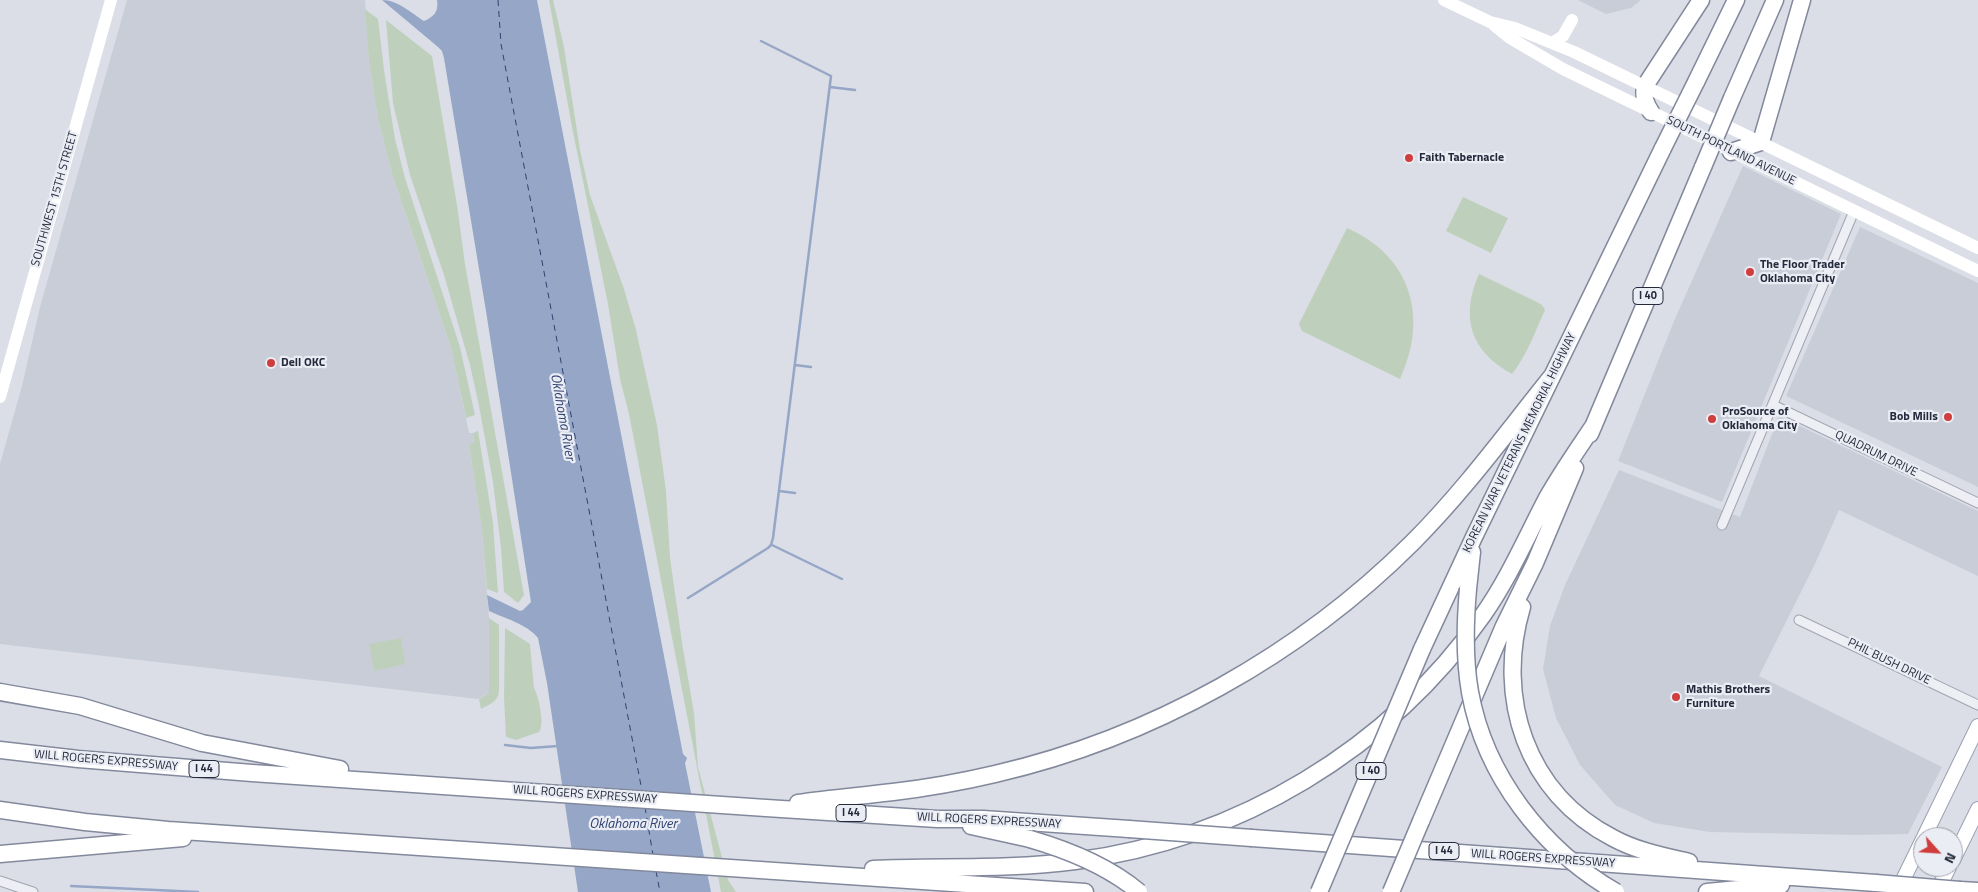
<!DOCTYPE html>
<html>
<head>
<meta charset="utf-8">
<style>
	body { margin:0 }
	#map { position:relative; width:1978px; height:892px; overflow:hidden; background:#dbdee6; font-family:"Titillium Web",sans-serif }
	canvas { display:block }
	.north { position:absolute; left:1913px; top:827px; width:50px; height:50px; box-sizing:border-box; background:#ebedf4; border:1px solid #9c9faa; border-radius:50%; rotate:116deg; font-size:14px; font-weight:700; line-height:20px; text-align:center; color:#252a3c }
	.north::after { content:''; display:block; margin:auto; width:18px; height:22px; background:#cf3e3d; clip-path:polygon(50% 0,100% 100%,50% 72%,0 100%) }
</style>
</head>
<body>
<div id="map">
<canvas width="1978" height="892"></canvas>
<div class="north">N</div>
</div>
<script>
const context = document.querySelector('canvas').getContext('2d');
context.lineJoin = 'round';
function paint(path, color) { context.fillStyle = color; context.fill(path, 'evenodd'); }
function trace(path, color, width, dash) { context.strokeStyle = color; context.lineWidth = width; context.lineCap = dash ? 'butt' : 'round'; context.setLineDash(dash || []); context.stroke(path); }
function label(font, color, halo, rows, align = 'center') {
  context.font = font + ' "Titillium Web",sans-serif'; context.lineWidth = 4.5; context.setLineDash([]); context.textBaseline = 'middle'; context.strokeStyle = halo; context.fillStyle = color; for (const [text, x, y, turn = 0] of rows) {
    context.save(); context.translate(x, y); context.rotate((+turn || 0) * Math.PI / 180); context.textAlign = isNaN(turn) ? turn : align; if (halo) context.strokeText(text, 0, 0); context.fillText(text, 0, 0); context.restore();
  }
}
paint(new Path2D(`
	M127,0h238l4,62 9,57 14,55 59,174 18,85h4l1,11 -5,1 13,85 7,88v75l-11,6 -478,-55v-180l22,-78 18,-79z
	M1578,0h63l-10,8 -25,6z
	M1743,166l98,48 -119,288 -104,-41 56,-140z
	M1860,227l118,56v204l-192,-91z
	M1779,416l199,95v65l-139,-66 -24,54 -56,112 183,91 -34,67 -52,1 -146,-3 -56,-9 -39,-18 -35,-40 -24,-47 -13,-49 7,-43 15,-41 54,-115 121,47z`), '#c9cdd8');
paint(new Path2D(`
	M549,0h4l11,47 16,103 10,45 34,94 12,41 21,95 9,66 4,67 13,91 11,64 4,54 30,113 8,12h-15l-92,-478 -9,-35 -12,-75 -36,-177z
	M365,9l13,10 6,51 11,69 10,39 55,169 15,68 -9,3 -15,-70 -59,-174 -14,-55 -9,-57z
	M386,20l46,36 25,149 8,59 59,331 -6,8 -14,-11 -3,-44 -8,-66 -14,-76 -9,-41 -26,-90 -34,-100 -17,-72z
	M1463,197l45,21 -17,35 -45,-22z
	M1347,228c64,28 82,89 53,151l-98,-48 -3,-7z
	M1479,274l58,28 5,3 3,5c-10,22 -18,45 -33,64 -42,-23 -52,-57 -33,-100z
	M478,431l15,92 5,70 -11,-4 -5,-59 -13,-85 5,-2 -1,-10z
	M489,618l10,7v66c-1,11 -9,13 -18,18l-2,-10 10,-6z
	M505,628l25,16 4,44c5,9 11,37 5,44l-23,8 -10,-3 -2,-39z
	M401,638l4,26 -31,7 -5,-27z`), '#bed0bc');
paint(new Path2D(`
	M382,0c16,0 29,13 42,21 10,-4 15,-10 13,-21h100l146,754 4,4 -2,5 26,129h-133l-31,-209 -9,-45c-11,-14 -34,-20 -49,-27l-2,-16 33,16 3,-1 8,-8 -45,-291 -42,-253 -2,-7 -4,-4z`), '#95a6c7');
trace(new Path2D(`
	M830,87l25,3
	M795,365l16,2
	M779,491l16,2
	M772,545l70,34
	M688,598l80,-50 3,-3 2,-7 58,-462 -70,-35
	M505,745l26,3 27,-2
	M71,886l127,6`), '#95a6c7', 2.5);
trace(new Path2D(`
	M498,0l3,44 141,747
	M645,807l8,48
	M656,871l4,21`), '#2f4270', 1, [6, 5]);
const minor = new Path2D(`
	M1773,405l205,98
	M1722,525l132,-314
	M1799,620l179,85
	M0,881l33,11`);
const primary = new Path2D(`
	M1924,837l54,-111
	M1953,860l25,-51
	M1897,892l26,-53
	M1937,892l12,-25`);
const motorway = new Path2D(`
	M1696,82l40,-82
	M1732,98l43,-98
	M1651,112c-6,-9 -8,-16 -6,-26l56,-86
	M1731,152l30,-10 41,-142
	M1590,434l113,-267
	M1468,589l4,-37
	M1522,607c-27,91 4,186 91,231 24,13 50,18 76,24
	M1422,649l52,-112 189,-389
	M0,692l80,14 122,37 138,26
	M0,750l78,9 174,14 514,35 171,11h46l146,10
	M798,803c32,-5 63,-7 95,-11 34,-4 68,-10 102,-18 156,-36 305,-119 418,-232 51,-51 94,-110 139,-166
	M0,810l85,12 83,8 917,62
	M1421,821l83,-195 31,-63 40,-95
	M971,826l59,13
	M1252,838l624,45
	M0,854l183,-16
	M873,869c67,-3 135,1 202,-8 163,-21 314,-112 408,-246 26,-37 43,-77 64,-117 14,-25 31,-49 47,-73
	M1960,890l18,1
	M1707,892l74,-7`);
trace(minor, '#a1a4b0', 11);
trace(primary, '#9ba0b2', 16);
trace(motorway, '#83899d', 19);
trace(minor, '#eeeff4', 9);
trace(new Path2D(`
	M1444,0l46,22 25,6 59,24 404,196
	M1494,25l16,13 53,31 415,202
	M1552,43l11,-7 9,-16
	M0,397l111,-397`), '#fff', 12);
trace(primary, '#fff', 14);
trace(motorway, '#fff', 16);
const motorwayBridge = new Path2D(`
	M1663,148l33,-66
	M1703,167l29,-69
	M1468,589c-3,34 -4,69 2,103 15,84 73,158 146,200
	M1129,829l123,9
	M1030,839c38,11 78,27 109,53
	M1876,883l84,7
	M1319,892l103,-243
	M1391,892l30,-71`);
trace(motorwayBridge, '#83899d', 19, []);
trace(motorwayBridge, '#fff', 16);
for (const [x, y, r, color] of [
	[1409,158,5,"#cf3e3d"],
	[1750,272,5,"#cf3e3d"],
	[271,363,5,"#cf3e3d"],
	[1948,417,5,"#cf3e3d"],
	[1712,419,5,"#cf3e3d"],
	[1676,697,5,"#cf3e3d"]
]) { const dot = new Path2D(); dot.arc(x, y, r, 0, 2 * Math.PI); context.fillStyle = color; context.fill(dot); trace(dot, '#ebedf4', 2); }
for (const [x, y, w] of [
	[1648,296,30],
	[204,769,30],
	[1371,771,30],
	[851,813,30],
	[1444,851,30]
]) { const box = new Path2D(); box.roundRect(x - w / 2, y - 8.5, w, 17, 4); context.fillStyle = '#ebedf4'; context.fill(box); trace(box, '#252a3c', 1); }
label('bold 11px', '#252a3c', null, [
	["I 40",1648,296],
	["I 44",204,769],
	["I 40",1371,771],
	["I 44",851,813],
	["I 44",1444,851]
]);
label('12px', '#252a3c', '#ebedf4', [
	["SOUTH PORTLAND AVENUE",1731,151,26],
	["SOUTHWEST 15TH STREET",55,199,-74],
	["KOREAN WAR VETERANS MEMORIAL HIGHWAY",1520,443,-64],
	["QUADRUM DRIVE",1876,454,26],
	["PHIL BUSH DRIVE",1889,662,26],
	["WILL ROGERS EXPRESSWAY",106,761,5],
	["WILL ROGERS EXPRESSWAY",585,795,4],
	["WILL ROGERS EXPRESSWAY",989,821,3],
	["WILL ROGERS EXPRESSWAY",1543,859,4]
]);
label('bold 12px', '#252a3c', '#ebedf4', [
	["Faith Tabernacle",1419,158],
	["The Floor Trader",1760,265],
	["Oklahoma City",1760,279],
	["Dell OKC",281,363],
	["ProSource of",1722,412],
	["Oklahoma City",1722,426],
	["Bob Mills",1938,417,"right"],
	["Mathis Brothers",1686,690],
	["Furniture",1686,704]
], 'left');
label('italic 14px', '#2f4270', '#ebedf4', [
	["Oklahoma River",562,417,80],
	["Oklahoma River",633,825]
]);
</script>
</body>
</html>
